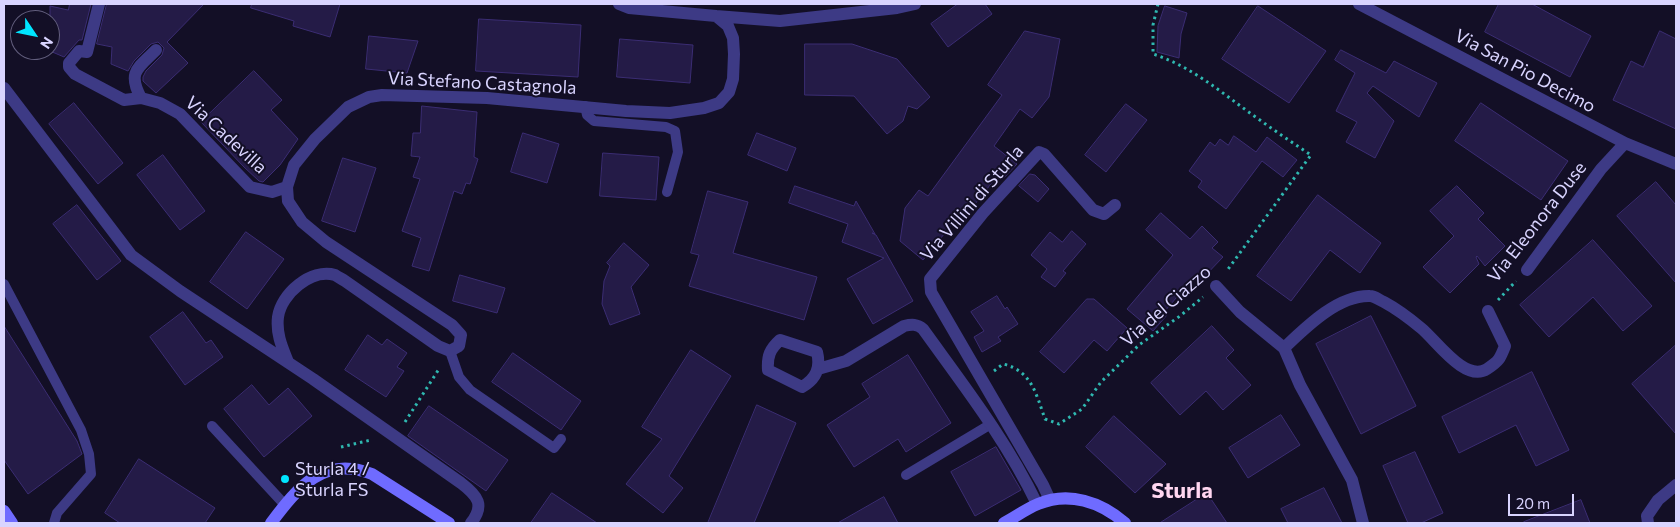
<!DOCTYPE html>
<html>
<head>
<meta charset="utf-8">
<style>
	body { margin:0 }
	#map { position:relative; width:1680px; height:527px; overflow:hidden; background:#130f26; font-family:Commissioner,sans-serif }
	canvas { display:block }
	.frame { position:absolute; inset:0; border:5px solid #d9d4ff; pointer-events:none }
	.north { position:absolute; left:10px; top:10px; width:50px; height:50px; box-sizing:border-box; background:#130f26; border:1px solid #625e7d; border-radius:50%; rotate:124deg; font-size:14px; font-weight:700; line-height:20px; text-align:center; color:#d9d4ff }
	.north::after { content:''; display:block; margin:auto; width:18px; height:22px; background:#00e5ff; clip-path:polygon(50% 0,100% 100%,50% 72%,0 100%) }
	.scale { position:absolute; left:1508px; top:494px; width:66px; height:22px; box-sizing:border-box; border:2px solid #d9d4ff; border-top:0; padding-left:6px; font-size:15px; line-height:18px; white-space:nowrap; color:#d9d4ff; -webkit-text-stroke:4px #130f26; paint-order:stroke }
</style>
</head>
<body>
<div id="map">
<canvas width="1680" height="527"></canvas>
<div class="frame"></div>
<div class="north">N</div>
<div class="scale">20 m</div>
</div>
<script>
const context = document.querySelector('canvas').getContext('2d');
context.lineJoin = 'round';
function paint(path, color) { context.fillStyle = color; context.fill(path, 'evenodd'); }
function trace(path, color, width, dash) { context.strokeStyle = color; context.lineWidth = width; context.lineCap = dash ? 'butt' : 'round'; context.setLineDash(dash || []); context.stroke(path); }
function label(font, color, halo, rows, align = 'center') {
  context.font = font + ' Commissioner,sans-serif'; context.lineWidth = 4; context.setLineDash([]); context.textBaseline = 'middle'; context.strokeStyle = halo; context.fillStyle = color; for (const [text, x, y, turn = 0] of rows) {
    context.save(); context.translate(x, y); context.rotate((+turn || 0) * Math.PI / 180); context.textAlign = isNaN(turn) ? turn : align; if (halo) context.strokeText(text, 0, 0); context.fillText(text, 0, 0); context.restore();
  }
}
const building = new Path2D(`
	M70,4h21l-9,36h-3l-15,17 -14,-6v-45l18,4z
	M107,4h97l-37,38 21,21 -32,30 -13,-12v-4l3,-6 16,-16 2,-7 -6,-6 -7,2 -17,17 -6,10 -17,-7 1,-17 -15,-3z
	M252,4h88l-10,33 -37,-11 1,-5 -43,-13z
	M958,4h27l7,10 -44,33 -17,-23z
	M1499,4h33l59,32 -21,41 -85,-45z
	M1165,6l22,7 -6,21 -2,24 -22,-6 1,-26z
	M1258,6l68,45 -37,52 -67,-44z
	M479,19l102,6 -3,52 -102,-6z
	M1025,31l35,8 -11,58 -17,21 -12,-9 -26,37 23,18 -14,15 -5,-4 -23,29 -4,-3 -48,59 -23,-19 5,-33 14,-18 9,6 74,-101 -14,-10z
	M1660,31l16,8v90l-63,-29 18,-39 12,6z
	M369,36l49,5 -11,32 -41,-4z
	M620,39l73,6 -3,38 -73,-6z
	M805,44h47l45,15 33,38 -13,12 -9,-3 -5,15 -16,13 -33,-38 -49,-1z
	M1341,50l45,23 8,-12 43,22 -18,34 -46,-31 -6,7 27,28 -19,37 -29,-16 11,-20 -21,-11 19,-38 -20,-13z
	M254,71l28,29 -11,10 27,29 -18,26 -17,17 -4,-1 -15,-14 -43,-45z
	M74,103l49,60 -25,21 -49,-60z
	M1481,103l87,58 -27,39 -86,-59z
	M1126,104l21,16 -41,52 -21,-17z
	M422,106l55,6 -3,45 4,2 -8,25 -4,-1 -4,11 -8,-3 -25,80 -17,-5 9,-28 -19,-7 18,-52 -7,-2 7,-20 -9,-1 2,-23h7z
	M523,133l36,11 -12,39 -36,-11z
	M757,133l39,15 -9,23 -39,-16z
	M1234,136l22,16 11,-15 30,23 -14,17 -21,-16 -36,48 -28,-22 4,-6 -13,-10 21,-29 5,4 5,-7 8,6z
	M603,153l56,4 -3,43 -56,-4z
	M163,155l42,56 -25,19 -43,-55z
	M343,158l33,10 -21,64 -33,-11z
	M1030,174l5,1 14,14 -11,13 -19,-16z
	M1656,182l20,23v78l-59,-67z
	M795,186l59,20 2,-5 19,33 -3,-1 4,2 37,66 -40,23 -26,-45 37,-21 -42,-16 6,-18 -59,-21z
	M1457,186l27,27 -6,6 27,27 -20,20 -8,-10 -1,1 3,7 -29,29 -27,-26 31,-31 -24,-25z
	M708,191l40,11 -15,51 84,24 -13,43 -115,-34 10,-31 -8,-2z
	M1318,195l63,48 -21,30 -30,-23 -39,51 -34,-25z
	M77,205l44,56 -24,19 -44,-56z
	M1161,213l29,26 12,-13 16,16 -6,6 11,9 -22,23 -5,-5 -32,37 3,3 -14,16 -26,-22 46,-54 -27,-25z
	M1072,231l14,13 -23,27 3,2 -11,14 -14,-10 6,-8 -16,-14 19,-23 12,10z
	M246,232l38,27 -37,50 -37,-27z
	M1593,240l59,66 -29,25 -30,-34 -44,40 -29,-32z
	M624,243l25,22 -18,22 9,27 -30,11 -8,-21 2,-23 6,-15 -3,-3z
	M460,275l45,13 -8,25 -44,-12z
	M997,296l8,13 2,-2 11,17 -20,13 3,4 -19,11 -8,-15 10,-6 -13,-19z
	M1087,299h7l33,29 -20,23 -13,-11 -30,33 -24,-21z
	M183,312l23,31 5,-3 12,17 -38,28 -35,-48z
	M1371,316l45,90 -55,28 -45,-90z
	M4,326l73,115 5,13 -54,40 -24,-34z
	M1212,326l22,24 -8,8 25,27 -28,25 -17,-19 -26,24 -29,-32z
	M368,335l14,10 5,-6 20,14 -10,14 7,4 -18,26 -41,-27z
	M1676,345v89l-44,-50z
	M691,350l40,26 -62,100 14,12 -20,25 -37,-29 36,-45 -20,-12z
	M513,353l68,48 -20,29 -69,-48z
	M908,355l43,68 -45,29 -8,-13 -44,28 -27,-42 43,-28 -8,-13z
	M1532,372l37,78 -33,16 -20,-41 -57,28 -17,-36z
	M252,385l17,20 19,-17 24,28 -48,41 -40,-48z
	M757,405l39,18 -42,100h-46z
	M429,406l79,54 -22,31 -78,-55z
	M1281,415l19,30 -52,33 -19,-30z
	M1114,416l52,48 -31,29 -49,-46z
	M996,447l25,43 -46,26 -24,-44z
	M1415,452l28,61 -22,10h-13l-25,-57z
	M139,459l76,49 -10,15h-85l-15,-10z
	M1324,488l18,35h-54l-7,-14z
	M552,493l45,30h-66z
	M1207,493l20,30h-67z
	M884,497l14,26h-60z
	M1581,500l9,23h-65l-1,-1z`);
paint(building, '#241b47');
trace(building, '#3b2d73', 1);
trace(new Path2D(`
	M1158,4l-5,21v29c40,13 70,40 104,64 18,13 36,25 54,37l-85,117
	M1498,300l18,-19
	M994,371l9,-7c29,7 33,30 42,55l14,5 23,-15 19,-27 38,-37 41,-29 23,-19
	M405,422l34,-53
	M341,447l30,-7`), '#2fb8b0', 3, [2.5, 4]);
trace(new Path2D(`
	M585,106l2,9 7,6 72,6 9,4 3,21 -11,40
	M4,284l77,146 8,24 2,20 -34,39 -3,10
	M450,351l9,26 11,13 84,58 7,-9
	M212,426l73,79
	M906,475l85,-51`), '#3d3a85', 10);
trace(new Path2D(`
	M99,4l-12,48 -8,-1 -10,12v4l6,7 49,26 17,-2
	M1359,4l266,139 51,21
	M716,16l64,5 117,-13 18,-4
	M156,50c-18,18 -29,22 -15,48l19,5 20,11 70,73 22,5 15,-5
	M4,88l127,167 49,36 133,88 148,104c17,13 24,22 10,40
	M1527,270l74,-101 24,-26
	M1216,286l24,26 44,36
	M780,340l37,12c4,16 -1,27 -15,35l-34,-17c-1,-14 2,-21 12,-30z
	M288,362c-6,-15 -12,-28 -10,-45 3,-23 33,-49 57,-42 3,2 7,4 10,6l93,65 12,5 9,-5 2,-11 -9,-10 -126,-83 -24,-20 -14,-21 -1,-14 7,-22 21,-26 33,-32 21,-10 13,-2 105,3 139,13 44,2 34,-5 15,-5 10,-11 4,-13 1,-25 -1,-16 -5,-12 -12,-10 -87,-8 -10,-4
	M818,369l28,-8 58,-35c8,-2 13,-2 19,3 41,57 84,112 114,175
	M1050,500l-7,-15 -112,-193 -1,-13 53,-66 56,-61 5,2 49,56 11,4 11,-9
	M1363,523l-11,-43 -52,-95 -16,-37c22,-21 54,-53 86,-52 5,0 9,4 14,6 13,7 25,16 37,26 15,12 44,55 66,41 12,-8 13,-10 18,-23l-17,-35
	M1648,523l-1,-7 11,-16 18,-15`), '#3d3a85', 12);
trace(new Path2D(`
	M4,511l8,12
	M271,523c27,-36 53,-68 101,-49l77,49
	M1004,523c11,-6 22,-14 34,-19 31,-13 63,-2 87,19`), '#6f6bff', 12);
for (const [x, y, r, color] of [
	[285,479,5,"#00e5ff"]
]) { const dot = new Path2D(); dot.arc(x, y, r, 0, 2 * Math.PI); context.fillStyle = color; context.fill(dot); trace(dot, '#130f26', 2); }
label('18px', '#d9d4ff', '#130f26', [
	["Via San Pio Decimo",1525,71,28],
	["Via Stefano Castagnola",482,83,3],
	["Via Cadevilla",226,135,43],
	["Via Villini di Sturla",972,203,-49],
	["Via Eleonora Duse",1537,222,-52],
	["Via del Ciazzo",1166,306,-41]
]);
label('18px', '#d9d4ff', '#130f26', [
	["Sturla 4 /",295,469],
	["Sturla FS",295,490]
], 'left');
label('bold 22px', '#ffd6f0', '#130f26', [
	["Sturla",1182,491]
]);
</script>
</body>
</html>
